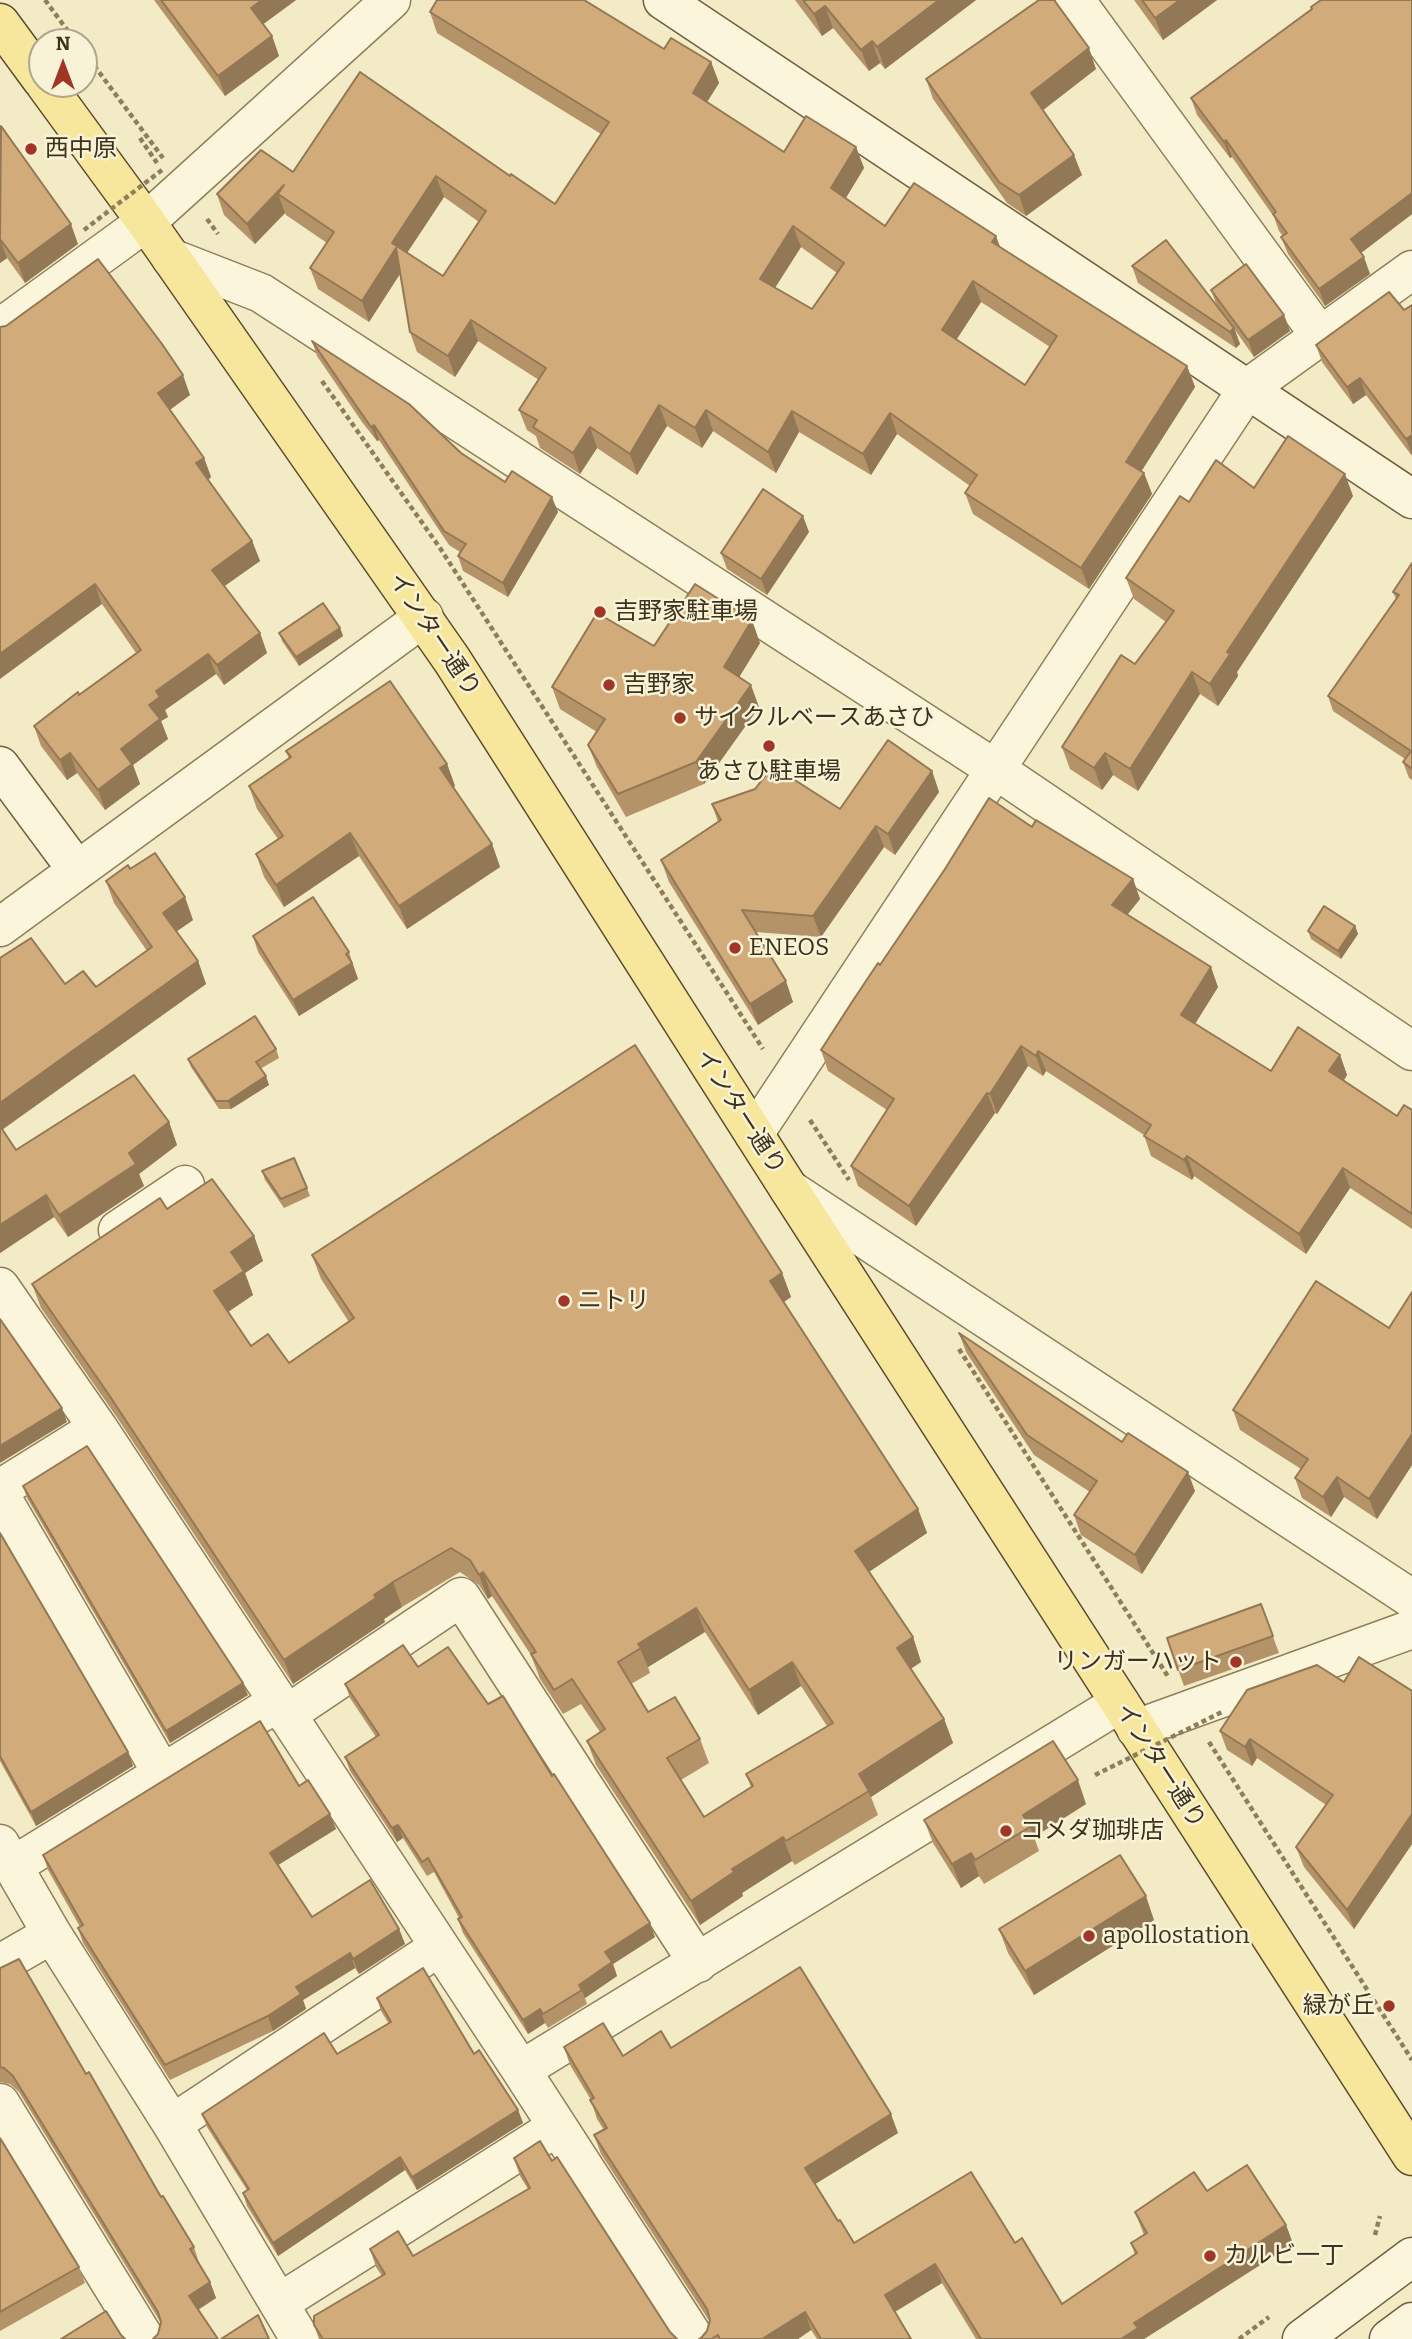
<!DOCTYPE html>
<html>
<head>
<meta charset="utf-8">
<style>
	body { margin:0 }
	#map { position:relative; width:1412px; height:2339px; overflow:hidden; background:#f2ebc6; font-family:Bitter,serif }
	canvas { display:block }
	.north { position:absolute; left:28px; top:28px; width:70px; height:70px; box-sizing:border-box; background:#f8f3d7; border:2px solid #aea68d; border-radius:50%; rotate:0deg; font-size:19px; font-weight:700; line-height:28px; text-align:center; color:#3e321f }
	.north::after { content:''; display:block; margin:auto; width:24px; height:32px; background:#a23626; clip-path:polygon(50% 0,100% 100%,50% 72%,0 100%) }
</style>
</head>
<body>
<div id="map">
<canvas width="1412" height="2339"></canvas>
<div class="north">N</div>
</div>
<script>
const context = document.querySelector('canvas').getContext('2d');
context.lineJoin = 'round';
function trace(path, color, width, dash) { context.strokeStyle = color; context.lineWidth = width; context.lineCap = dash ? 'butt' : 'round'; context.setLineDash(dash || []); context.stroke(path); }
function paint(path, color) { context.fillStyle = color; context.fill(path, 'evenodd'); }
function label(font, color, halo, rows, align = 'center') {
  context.font = font + ' Bitter,"Noto Sans JP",serif'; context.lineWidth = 5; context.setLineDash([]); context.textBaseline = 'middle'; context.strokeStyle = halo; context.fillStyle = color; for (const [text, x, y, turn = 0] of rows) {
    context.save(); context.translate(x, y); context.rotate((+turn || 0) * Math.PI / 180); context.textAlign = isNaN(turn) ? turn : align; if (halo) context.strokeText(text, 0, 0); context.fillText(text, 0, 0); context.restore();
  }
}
const street = new Path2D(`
	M1075,0l246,337
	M171,258l90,35 734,476 417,282
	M0,328l146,-106 245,-222
	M0,927l424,-310
	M754,1134l494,-746 164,-118
	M789,1189l623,410
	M118,1230l67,-45
	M0,1287l98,141 423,642 174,269
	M0,1489l98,-61
	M0,1495l162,278
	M286,1715l175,-118 237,366
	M1136,1729l276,-100
	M0,1844l52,90 120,190 128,215
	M13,1866l265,-164
	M0,1964l52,-30
	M521,2070l599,-367
	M0,2103l145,236
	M172,2124l267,-177
	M279,2303l278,-176`);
const secondary = new Path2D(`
	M663,0l749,499
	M0,766l77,104
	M1302,2339l110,-82
	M1389,2339l23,-17`);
const primary = new Path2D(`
	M0,23l42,57
	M45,84l101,138 306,438 337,529 623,967`);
trace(street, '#8f7e5a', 41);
trace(secondary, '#715e3d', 41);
trace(primary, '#5d4a2e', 41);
trace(new Path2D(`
	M45,0l31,42
	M84,52l79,106
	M140,138l17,25
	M207,219l11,15
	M322,381l118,167 323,501
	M810,1120l39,60
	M959,1349l210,329
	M1209,1742l203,318
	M1375,2235l5,-19
	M1239,2339l30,-22`), '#8f7e5a', 4.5, [5, 3.5]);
trace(street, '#fbf6db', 38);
trace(secondary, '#fbf6db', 38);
trace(primary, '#f6e79d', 38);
trace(new Path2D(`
	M84,230l78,-60
	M1095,1775l129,-64`), '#8f7e5a', 4.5, [5, 3.5]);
paint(new Path2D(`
	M154,0h142l-33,24 9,12 7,20 -54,40z
	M795,0h181l-91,69 -5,-6 -11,8 -36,-43 -11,8z
	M1134,0h83l-54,40z
	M1412,0v214l-51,39 9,21 -45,32 -37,-52 -7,-17 2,-1 -4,-5 -5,-14 -42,-60 -2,1 -33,-43 -6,-17z
	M430,12l234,37 47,13 8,21 -12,19 77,50 72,-5 8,21 -18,30 39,28 115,21 187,119 8,21 -54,84 3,2 8,21 -63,95 -116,-75 -8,-21 5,-7 -73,-52 -26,41 -72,-43 -23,41 -63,-42 -11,17 -35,-22 -30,49 -40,-27 -17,26 -40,-26 -4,-12 -9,-6 -8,-20 20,-30 -61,-39 -23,36 -38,-25 -7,-20 -10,-58 -31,48 -51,-33 -8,-21 17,-25 -41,-28 -1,-2 -30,31 -31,-29 -7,-21 76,-22 217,4 45,28 46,-70 -164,-101zM444,197l35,25 -36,54 -36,-23zM801,247l36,26 -25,36 -37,-21zM981,302l69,45 -25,38 -69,-45z
	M1096,69l-53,41 39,65 -56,41 -19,-13 -74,-104 -7,-20z
	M0,127l78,117 -53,39 -18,-25 -7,5z
	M1132,266l85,40 -6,-16 73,25 6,16 -36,26 -19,-27 5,14 -4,4 -98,-65z
	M1412,305v151l-46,-61 -13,9 -31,-42 -6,-17 88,-35z
	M0,327l190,68 -20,15 34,48 7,19 -3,3 44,61 8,20 -36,25 36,47 7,20 -43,32 -8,-11 -51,36 3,7 -7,4 7,18 -35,26 7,19 -35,26 -28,-37 -10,7 -26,-34 -7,-20 45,-31 57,-42 -34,-49z
	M312,341l149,112 44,29 53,30 -50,85 -45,-26 -5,-15 2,-4 -11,-7 -70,-105 -2,1 -15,-19 -45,-66z
	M1254,488l99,8 -116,176 1,4 -20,30 -18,-12 -62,97 -25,-16 -11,15 -32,-21 -8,-22 73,-83 31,-42 -32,-23 -8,-21 63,-76z
	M809,532l-42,63 -40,-26 -6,-16z
	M1412,563v217l-3,-2 -6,-16 2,-3 -72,-48 -5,-15 68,-97 -3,-7z
	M340,628l3,8 -44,30 -17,-25 -3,-8z
	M760,643l-21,34 20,30 -55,77 -78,33 -29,-50 -9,-22 9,-13 -37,-23 -8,-22 102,-41z
	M286,751l161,13 8,22 -2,1 39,57 8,23 -93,62 -48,-73 -75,51 -20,-30 -8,-23 22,-15 -21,-30 -8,-23 40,-27z
	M932,771l7,21 -44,63 -11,-8 -63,90 -66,-5 38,70 -35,23 -89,-143 -8,-22 57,-38 -6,-18 128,5z
	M1032,827l101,52 7,20 -13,16 91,72 -23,37 76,47 69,-16 7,20 -3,5 53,36 15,-6v119l-62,-41 -44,66 -112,-78 -2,4 -41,-24 -7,-21 -98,-64 -3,5 -15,-10 -31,48 -2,-1 -79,113 -58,-40 -7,-20 36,-56 -59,-39 -7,-21 59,-85z
	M130,869l63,51 -17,12 22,29 8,23 -204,146 14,20 153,-28 8,23 -38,29 5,12 -76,51 -14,-20 -54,36v-295l65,26 31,3 51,-36 -33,-48 -8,-22z
	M1355,926l3,8 -17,25 -30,-20 -3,-8z
	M253,936l96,16 9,27 -59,37 -41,-64z
	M276,1049l3,9 -19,11 9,16 -38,24h-12l-28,-42 -3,-8z
	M262,1171l45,17 3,8 -26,12 -19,-28z
	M167,1209l87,27 9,25 -18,12 8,22 -25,17 23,34 38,17 60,-41 -28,-43 -9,-24 470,18 9,24 -7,5 134,207 9,24 -58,39 44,65 8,25 -10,7 33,50 9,24 -82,54 7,18 -83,50 -3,-4 -50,32 1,3 -43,29 -104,-160 -9,-24 13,-9 -19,-28 -18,10 -23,-35 -9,-24 -39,-59 -4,3 -9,-14 -19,-13 -58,35 -18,12 1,3 -92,62 -177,-268 -75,-108 -9,-24zM705,1632l53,83 43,-29 26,40 -81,48 5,13 -47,30 -23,-37 28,-17 -9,-24 -52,-27 -17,-28 19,-11 -2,-6z
	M1412,1292v173l-35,54 -33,-22 -13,20 -29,-19 -7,-20 6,-9 -61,-39 -7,-20 156,-82z
	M959,1333l236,158 -53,83 -61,-39 -7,-20 16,-23 -56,-37 -68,-103z
	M23,1486l225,209 -78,48 -143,-245z
	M0,1533l128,219 5,14 -97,60 -36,-65z
	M1261,1604l18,49 -95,33 -17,-48z
	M418,1667l70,37 64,72 103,161 -42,27 4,12 -32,22 2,6 -39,24 -3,-5 -17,11 -65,-101 -5,-14 1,-1 -25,-46 -7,4 -24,-38 -6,4 -47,-71 -5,-14 31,-20 -26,-39 -5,-14z
	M1344,1682l68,9v153l-58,85 -50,-62 -8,-20 30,-42 -69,-47 -5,8 -25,-16 -7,-19z
	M299,1786l31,28 6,15 -58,36 34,52 87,12 6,15 -46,30 -4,-6 -52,32 3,9 -33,22 -103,49 -87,-137 -5,-15 2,-1 -32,-57 -5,-15z
	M1086,1804l-52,33 5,14 -55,33 -5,-8 -18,12 -28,-45 -9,-23z
	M1154,1920l-120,75 -26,-42 -9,-24z
	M0,1968l86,106 75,123 33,50 5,16 11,19 6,16 -58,36 3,-11 -142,-231 -9,-8 -10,-2z
	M377,1998l97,56 44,56 5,13 -106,67 -12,-20 -127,86 -31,-50 -4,-13 4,-3 -40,-63 -5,-13 135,-60 52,-30 -8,-13z
	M564,2047l59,9 48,-8 227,85 -83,51 23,37 16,22h161l47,61 73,-49 -4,-12 13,-8 -9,-23 72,-21 79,34 7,19 -149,95h-168l-34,-56 -47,29 16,27h-94l-6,-9 -13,9h-99l2,-1 6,-7 3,-9 -109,-168 -7,-19 10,-5 -7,-11 -6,-19 -21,-35z
	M0,2138l79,129 6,16 -85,48z
	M514,2158l38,3 118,171 7,7h-358l-5,-14 68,-49 -6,-9 -6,-18 43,7 115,-67 -8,-13z`), '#b59369');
paint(new Path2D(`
	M262,0h34l-38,28 -7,-20z
	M939,0h37l-91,69 -8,-22z
	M1180,0h37l-54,40 -8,-22z
	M825,6l8,22 -11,8 -8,-22z
	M272,36l7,20 -54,40 -7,-20z
	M872,41l8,22 -11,8 -8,-21z
	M1089,48l7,21 -58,45 -7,-21z
	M711,62l8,21 -19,30 -7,-20z
	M1226,140l6,17 -2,1 -6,-16z
	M856,147l8,21 -25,41 -8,-21z
	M1074,155l8,20 -56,41 -7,-21z
	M436,176l8,21 -43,65 2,7 -34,53 -7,-21 30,-58z
	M284,185l-6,9 7,19 -30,31 -8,-20z
	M1412,193v21l-55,42 -6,-17z
	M71,224l7,20 -53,39 -7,-20z
	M793,226l8,21 -34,53 -7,-21z
	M996,236l8,21 -12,-15z
	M0,239l7,19 -7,5z
	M1364,257l6,17 -45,32 -6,-17z
	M973,281l8,21 -32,49 -7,-21z
	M1284,315l6,16 -36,26 -6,-17z
	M471,320l7,21 -23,36 -7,-21z
	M1234,328l6,16 -4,4 -6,-16z
	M1187,366l8,21 -61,96 -8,-21z
	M183,375l7,20 -25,18 -7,-20z
	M1360,378l6,17 -13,9 -6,-17z
	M659,405l8,21 -30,49 -7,-21z
	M706,410l7,21 -11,17 -7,-20z
	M792,411l7,21 -23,41 -8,-21z
	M890,413l7,21 -26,41 -8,-21z
	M374,425l5,15 -2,1 -6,-14z
	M590,427l7,21 -17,26 -7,-21z
	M1412,435v20l-6,-16z
	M204,458l7,19 -7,6 -8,-20z
	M1144,473l8,21 -63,95 -8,-21z
	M1345,474l8,22 -116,176 1,4 -20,30 -8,-22 17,-32z
	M552,497l6,15 -50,85 -5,-14z
	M803,516l6,16 -42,63 -6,-16z
	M252,541l8,20 -41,29 -7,-20z
	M95,584l7,20 -102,75v-25z
	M752,620l8,23 -28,46 -8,-22z
	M340,628l3,8 -44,30 -3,-9z
	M260,633l7,20 -43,32 -7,-20z
	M208,654l8,20 -51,36 3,7 -7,4 7,18 -35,26 7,19 -35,26 -7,-20 23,-41 28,-44 7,-14z
	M1192,672l8,22 -62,97 -8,-22z
	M751,685l8,22 -55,77 -8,-22z
	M70,753l7,20 -10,7 -7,-20z
	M1105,753l8,22 -11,15 -8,-22z
	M447,764l8,22 -6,4 -9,-22z
	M932,771l7,21 -44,63 -7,-21z
	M876,826l8,21 -63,90 -8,-21z
	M350,833l9,23 -75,51 -8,-22z
	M492,844l8,23 -93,62 -8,-23z
	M1133,879l7,20 -21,26 -7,-20z
	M185,897l8,23 -22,15 -8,-22z
	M1355,926l3,8 -17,25 -3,-8z
	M198,961l8,23 -206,147v-28z
	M352,963l6,16 -59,37 -6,-16z
	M1211,967l7,20 -30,48 -7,-20z
	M786,981l7,21 -35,23 -8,-21z
	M1021,1046l7,20 -31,48 -7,-20z
	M1038,1051l8,20 -3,5 -7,-20z
	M1340,1055l7,20 -10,16 -8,-20z
	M266,1076l3,9 -38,24 -3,-8z
	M987,1093l8,20 -79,113 -7,-20z
	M169,1122l8,23 -38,29 5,12 -76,51 -9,-22 70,-62z
	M1187,1156l7,20 -2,4 -8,-20z
	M1343,1168l7,20 -44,66 -7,-20z
	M46,1195l8,22 -54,36v-28z
	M254,1236l9,25 -18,12 8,22 -31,21 -8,-25 17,-39z
	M782,1273l9,24 -12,8 -9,-24z
	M62,1408l5,14 -67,41v-17z
	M1412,1434v31l-35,54 -8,-20z
	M1188,1472l7,19 -53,83 -7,-19z
	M1337,1477l7,20 -13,20 -8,-20z
	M918,1509l9,24 -63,42 -9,-24z
	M483,1572l9,24 -4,3 -9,-24z
	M393,1582l9,25 -18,12 1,3 -92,62 -9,-24z
	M696,1608l9,24 -57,35 -10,-23z
	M913,1637l8,25 -16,10 -8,-24z
	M792,1662l9,24 -43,29 -9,-25z
	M243,1683l5,12 -78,48 -4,-12z
	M944,1719l9,24 -82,54 -12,-23z
	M1250,1739l7,19 -5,8 -7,-19z
	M128,1752l5,14 -97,60 -5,-14z
	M1078,1780l8,24 -52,33 -4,-10 -7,-12z
	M330,1814l6,15 -61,38 -5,-14z
	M1412,1814v30l-58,85 -7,-19z
	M398,1825l5,13 -6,4 -5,-14z
	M783,1837l9,24 -50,32 1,3 -43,29 -9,-24 41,-32z
	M971,1853l8,23 -18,12 -9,-24z
	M1146,1896l8,24 -120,75 -9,-24z
	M650,1923l5,14 -42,27 4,12 -32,22 -6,-13 26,-33z
	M399,1929l6,15 -46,30 -6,-15z
	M350,1953l5,15 -52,32 3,9 -33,22 -5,-15 28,-29z
	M540,2009l5,14 -17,11 -5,-14z
	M518,2110l5,13 -106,67 -5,-13z
	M891,2114l7,19 -86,53 -7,-18z
	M400,2157l5,13 -127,86 -5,-13z
	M1286,2225l7,19 -149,95h-23l13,-16z
	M935,2264l7,19 -51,31 -6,-19z
	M210,2282l6,16 -21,14 -6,-16z
	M805,2312l6,18 -13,9h-36z`), '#937855');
const building = new Path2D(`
	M161,0h101l-11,8 21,28 -54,40z
	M437,0h147l80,49 7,-11 40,24 -18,31 91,59 22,-36 50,31 -25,41 54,38 29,-43 82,53 -4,6 195,124 -61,96 18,11 -63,95 -116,-75 12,-18 -87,-62 -27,41 -71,-43 -24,41 -62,-42 -11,18 -36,-23 -29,49 -40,-27 -17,26 -40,-26 4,-7 -18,-10 27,-42 -75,-48 -23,36 -38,-24 -14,-84 -34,53 -52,-33 24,-36 -56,-38 6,-9 -37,39 -30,-30 44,-44 32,22 67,-100 150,104 1,-2 44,30 54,-82 -179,-110zM436,176l50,35 -43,65 -51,-33zM793,226l51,37 -32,46 -52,-30zM973,281l84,55 -32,49 -83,-55z
	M803,0h136l-62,47 -5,-6 -11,9 -36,-44 -11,8z
	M1039,0h15l35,48 -58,45 43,62 -55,40 -20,-13 -73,-103z
	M1142,0h38l-25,18z
	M1321,0h91v193l-61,46 13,18 -45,32 -38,-52 6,-4 -14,-19 3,-2 -50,-72 -2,2 -33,-44 121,-89 -1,-2z
	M1,126l70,98 -53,39 -18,-24z
	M1166,240l68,88 -4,4 -98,-66z
	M98,259l64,85 21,31 -25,18 46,65 -8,5 56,78 -40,29 48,63 -43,32 -9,-11 -52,37 4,6 -11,8 11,14 -39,30 11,15 -34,26 -28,-37 -10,7 -26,-34 44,-34 1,3 62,-45 -46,-66 -95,70v-327l6,-1z
	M1246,264l38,51 -36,25 -37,-50z
	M1389,292l15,18 8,-5v130l-6,4 -46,-61 -13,9 -31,-42z
	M312,341l97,63 52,49 44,29 7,-11 40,26 -49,86 -45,-27 8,-12 -22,-13 -70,-106 -3,2 -14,-20z
	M1288,436l57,38 -118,178 3,2 -20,30 -18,-12 -62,97 -25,-16 -11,15 -32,-21 59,-92 14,9 39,-53 -48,-33 54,-82 9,6 27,-42 38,28z
	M763,489l40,27 -42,63 -40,-26z
	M1412,563v206l-9,-7 8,-11 -83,-55 71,-101 -6,-3z
	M695,584l57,36 -28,47 27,18 -55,77 -78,32 -30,-49 17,-26 -53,-32 45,-74 57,33z
	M323,603l17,25 -44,29 -17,-24z
	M390,681l57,83 -7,4 52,76 -93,62 -49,-73 -74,52 -20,-31 27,-18 -34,-50 42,-29 -5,-6z
	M888,740l44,31 -44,63 -12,-8 -63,90 -71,-6 44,71 -36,23 -89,-144 60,-40 -9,-16 43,-15 18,-23 67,43z
	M989,798l43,29 4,-7 97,59 -21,26 99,62 -30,48 90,56 27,-44 42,28 -11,16 68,45 7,-11 8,5v104l-69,-46 -44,66 -112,-78 -3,4 -40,-24 7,-11 -113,-74 -2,5 -15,-10 -31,48 -3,-1 -78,113 -58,-40 43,-67 -73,-49 31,-48 26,-39 2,2 65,-96z
	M155,853l30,44 -22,16 35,48 -198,142v-145l31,-20 34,46 18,-13 13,16 56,-40 -46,-66 22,-16 2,4z
	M313,897l36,55 -3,2 6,9 -59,37 -40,-64z
	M1324,906l31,20 -17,25 -30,-20z
	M255,1016l21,33 -20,13 10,14 -38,25h-12l-28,-42z
	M635,1045l147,228 -12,8 148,228 -63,42 58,86 -16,11 47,71 -85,55 10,17 -83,50 -3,-4 -51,32 2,3 -43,29 -104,-160 18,-12 -33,-50 -18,11 -23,-36 5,-2 -53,-80 -4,3 -9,-15 -19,-12 -58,34 -19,13 2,3 -92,62 -177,-268 -75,-108 128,-86 7,11 45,-30 42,57 -23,16 13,19 -30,20 37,55 17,-12 21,29 65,-45 -42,-63zM696,1608l53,82 43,-28 41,61 -87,51 7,12 -49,31 -37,-59 33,-19 -25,-42 -27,15 -30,-50 23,-14 -3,-4z
	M134,1075l35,47 -40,31 7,11 -77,51 -13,-20 -46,30v-99l16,24z
	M294,1158l13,30 -26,11 -19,-28z
	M1316,1281l73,47 23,-36v142l-43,65 -32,-22 -14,20 -28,-19 13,-19 -75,-49z
	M0,1319l62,89 -62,38z
	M959,1333l163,109 6,-9 60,39 -53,83 -61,-40 23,-34 -70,-46z
	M87,1446l156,237 -77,48 -143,-245z
	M0,1533l128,219 -97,60 -31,-56z
	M1261,1604l12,32 -95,34 -11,-32z
	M403,1645l15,22 30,-20 40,57 15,-8 49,80 2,-2 96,149 -45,29 7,10 -33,23 3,5 -39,24 -3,-5 -17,11 -65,-101 4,-2 -34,-59 -6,4 -24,-37 -6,3 -47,-71 34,-22 -34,-51z
	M1359,1657l53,34v123l-65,96 -51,-63 37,-52 -83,-56 -5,8 -25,-16 27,-41 70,-25 27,17z
	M260,1721l39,65 9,-6 22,34 -60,39 42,64 58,-37 29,49 -46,30 -3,-6 -54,34 5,7 -33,22 -103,49 -87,-137 5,-3 -40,-70z
	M1053,1741l25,39 -55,35 7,12 -55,33 -4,-7 -19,11 -28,-44z
	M1120,1855l26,41 -121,75 -26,-42z
	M19,1959l67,115 3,-2 72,125 2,-1 31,51 -4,2 20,33 -21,14 29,43h-65l5,-5 3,-12 -3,-10 -145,-236 -9,-8 -4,-1v-99z
	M800,1967l91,147 -86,54 33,53 2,-1 14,23 117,-71 44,71 7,-5 40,66 75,-51 -6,-10 16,-10 -12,-21 59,-40 13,19 40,-26 39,60 -152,98 4,5 -17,11h-140l-46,-75 -50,31 26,44h-90l-16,-27 -43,27h-42l-2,-4 -7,4h-12l2,-1 6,-7 3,-11 -3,-11 -113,-174 13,-7 -17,-28 4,-2 -30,-51 39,-24 20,33 38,-25 10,17z
	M423,1968l51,86 5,-4 39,60 -106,67 -12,-20 -127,86 -30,-50 6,-4 -47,-75 122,-81 13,21 54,-32 -14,-24z
	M0,2138l79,129 -79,45z
	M540,2141l12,20 5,-4 113,175 7,7h-354l-9,-14v-9l71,-42 -15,-25 28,-18 15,25 117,-68 -16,-30z
	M106,2311l15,24 4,4h-64z
	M258,2315l11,24h-48z`);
paint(building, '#d2ab7a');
trace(building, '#937855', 2);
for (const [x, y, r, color] of [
	[31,149,7,"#a23626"],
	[600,612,7,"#a23626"],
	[609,685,7,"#a23626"],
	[680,718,7,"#a23626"],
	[769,746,7,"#a23626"],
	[735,948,7,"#a23626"],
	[564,1301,7,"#a23626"],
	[1236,1662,7,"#a23626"],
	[1006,1831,7,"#a23626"],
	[1089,1936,7,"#a23626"],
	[1389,2006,7,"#a23626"],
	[1210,2256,7,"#a23626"]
]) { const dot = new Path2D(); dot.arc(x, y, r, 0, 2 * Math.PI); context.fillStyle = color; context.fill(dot); trace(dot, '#f8f3d7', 2.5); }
label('24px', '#3e321f', '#f8f3d7', [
	["西中原",45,149],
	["吉野家駐車場",614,612],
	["吉野家",623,685],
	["サイクルベースあさひ",694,718],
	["あさひ駐車場",769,772,"center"],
	["ENEOS",749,948],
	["ニトリ",578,1301],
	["リンガーハット",1222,1662,"right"],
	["コメダ珈琲店",1020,1831],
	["apollostation",1103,1936],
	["緑が丘",1375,2006,"right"],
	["カルビ一丁",1224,2256]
], 'left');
label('24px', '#3e321f', '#f8f3d7', [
	["インター通り",434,635,56],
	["インター通り",740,1112,57],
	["インター通り",1160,1766,57]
]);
</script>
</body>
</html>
